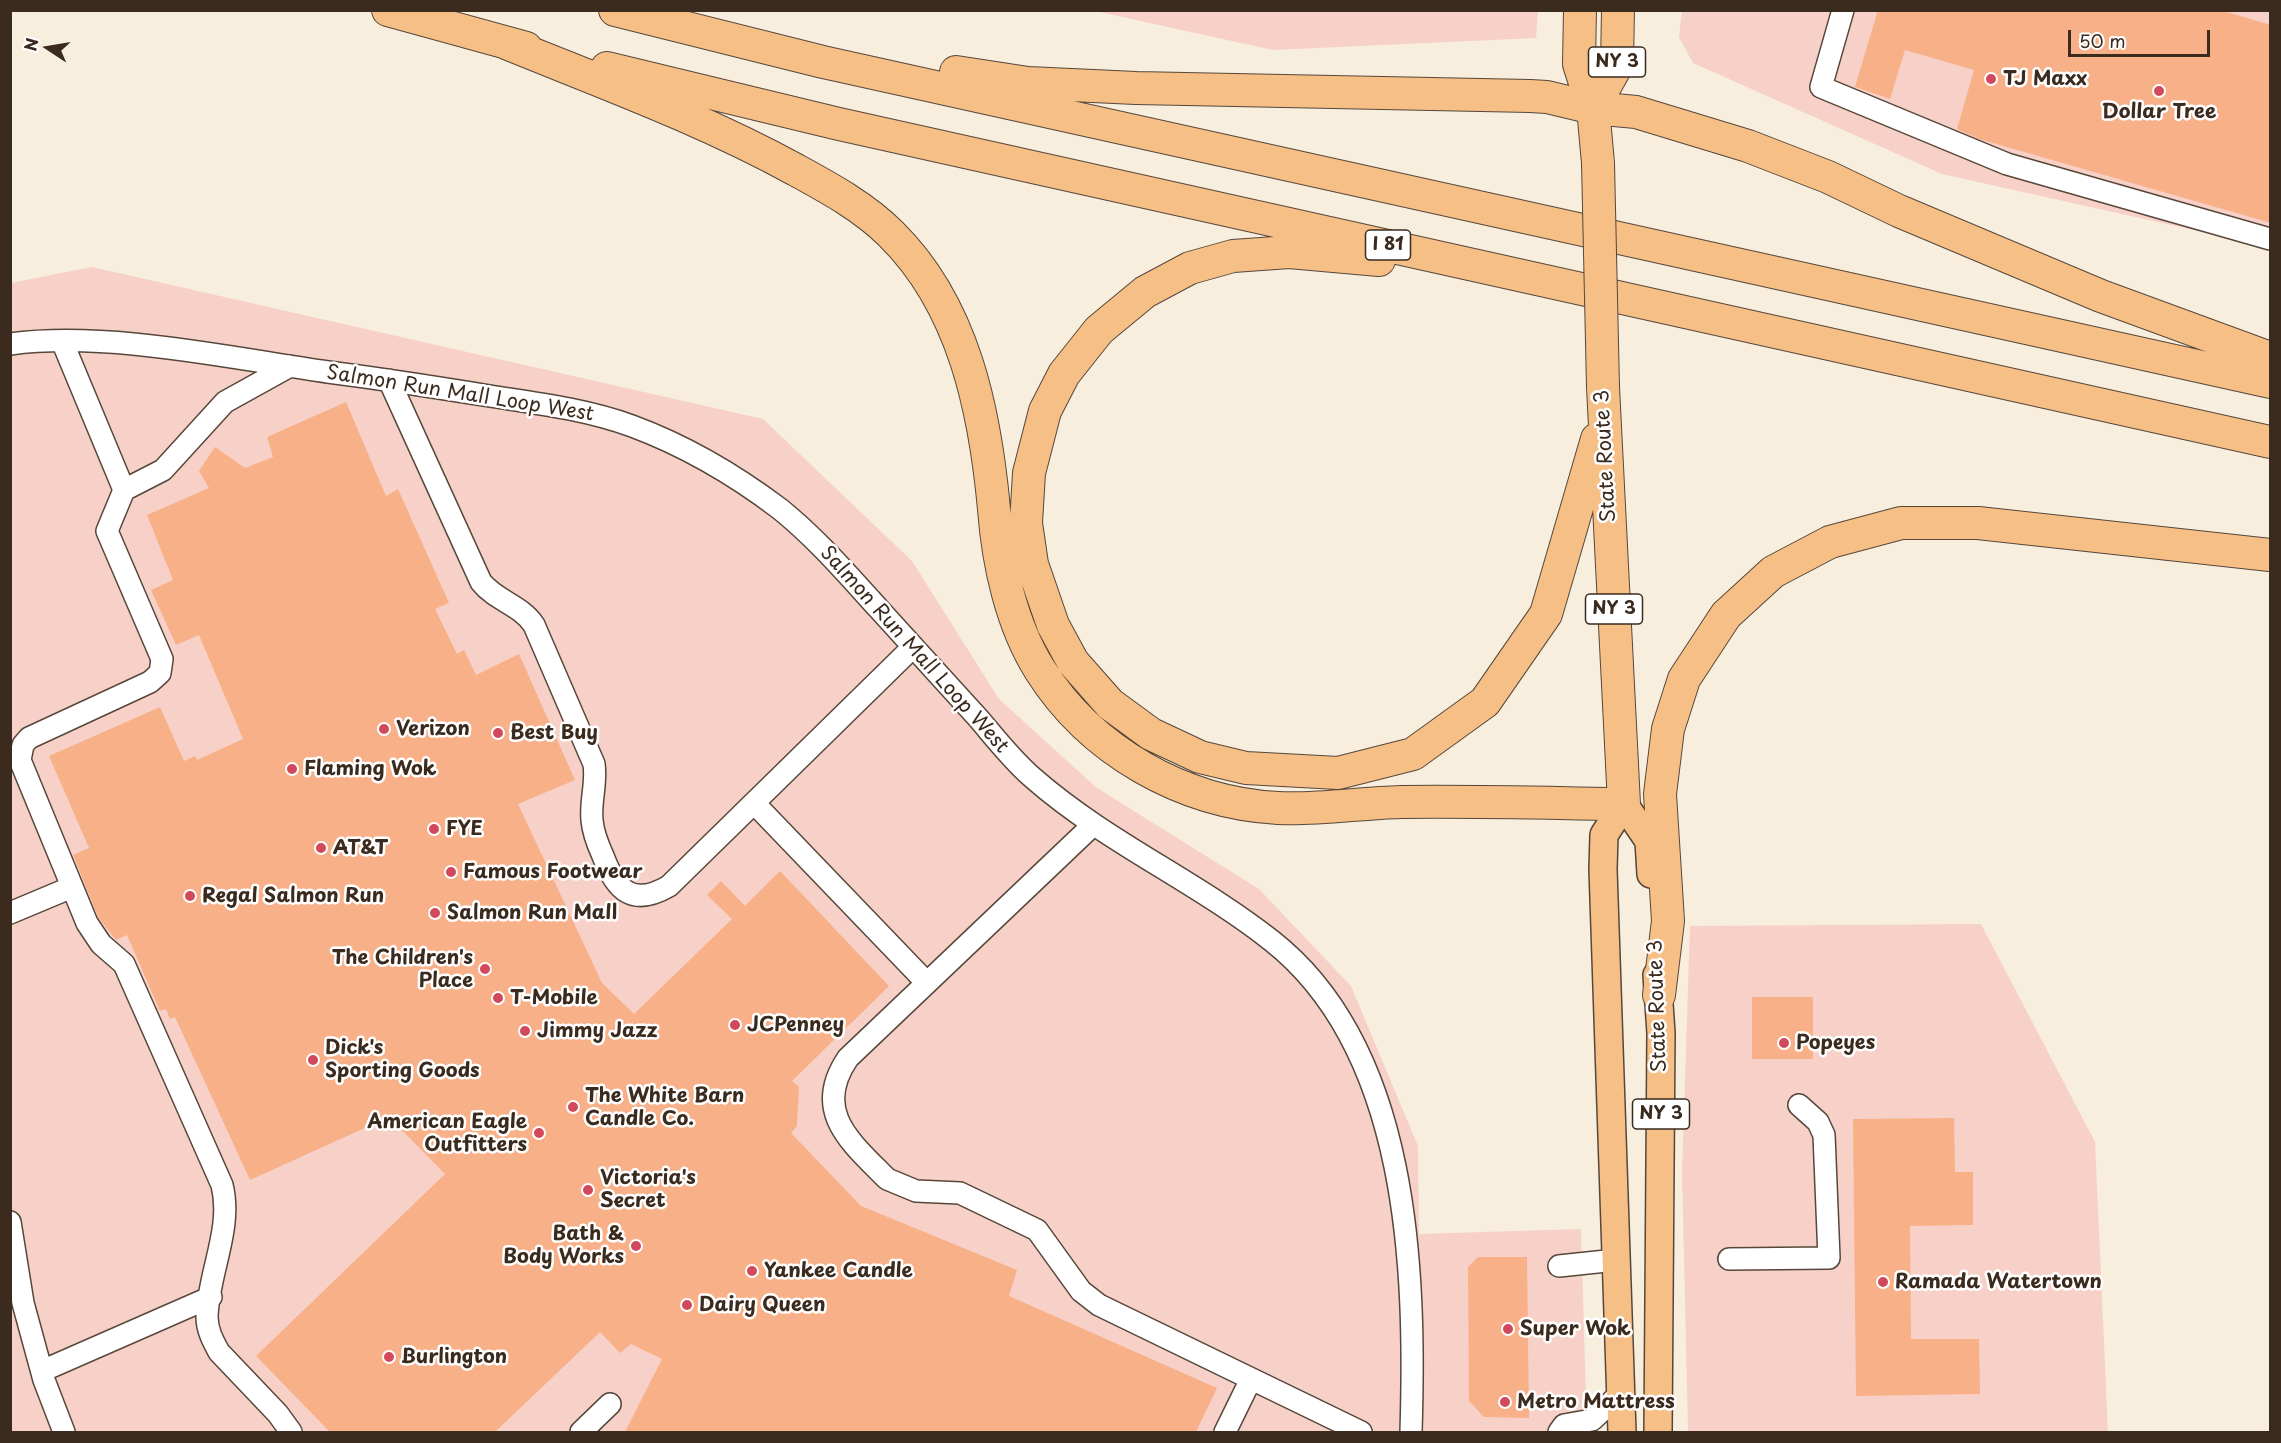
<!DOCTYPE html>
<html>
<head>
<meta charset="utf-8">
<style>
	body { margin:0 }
	#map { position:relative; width:2281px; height:1443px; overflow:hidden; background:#f7eede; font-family:"Playpen Sans",sans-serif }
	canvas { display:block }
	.frame { position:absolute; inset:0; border:12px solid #3b2a1e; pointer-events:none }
	.north { position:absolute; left:18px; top:18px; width:60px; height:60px; -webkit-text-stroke:4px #fff; paint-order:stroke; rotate:282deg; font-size:16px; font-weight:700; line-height:24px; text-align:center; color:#3b2a1e }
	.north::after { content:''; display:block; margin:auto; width:21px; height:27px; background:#3b2a1e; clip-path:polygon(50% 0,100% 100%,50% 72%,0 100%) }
	.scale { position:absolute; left:2068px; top:30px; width:142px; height:27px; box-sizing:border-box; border:3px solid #3b2a1e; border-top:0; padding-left:8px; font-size:18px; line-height:21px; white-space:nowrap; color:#3b2a1e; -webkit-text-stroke:4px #fff; paint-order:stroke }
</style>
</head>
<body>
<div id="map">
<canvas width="2281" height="1443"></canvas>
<div class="frame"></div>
<div class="north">N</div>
<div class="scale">50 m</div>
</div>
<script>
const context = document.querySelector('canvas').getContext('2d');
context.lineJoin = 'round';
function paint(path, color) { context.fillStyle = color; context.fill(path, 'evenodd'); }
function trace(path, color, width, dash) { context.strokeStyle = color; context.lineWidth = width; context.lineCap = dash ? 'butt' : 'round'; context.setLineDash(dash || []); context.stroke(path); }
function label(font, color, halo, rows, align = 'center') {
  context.font = font + ' "Playpen Sans",sans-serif'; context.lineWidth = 5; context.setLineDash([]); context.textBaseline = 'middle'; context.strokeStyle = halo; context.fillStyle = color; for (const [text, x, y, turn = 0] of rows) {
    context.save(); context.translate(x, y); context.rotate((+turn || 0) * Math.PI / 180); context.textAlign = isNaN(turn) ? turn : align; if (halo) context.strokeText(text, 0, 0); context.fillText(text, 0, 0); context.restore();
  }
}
paint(new Path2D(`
	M1682,10l588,1v236l-328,-73 -249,-111 -14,-26z
	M1095,11l443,-1v1l-2,27 -263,12z
	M92,267l671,152 149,142 87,138 98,89 162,101 92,97 67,160 1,88 162,-5 6,203h-1576v-1149z
	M1981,924l114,218 13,290h-420l-6,-260 8,-246z`), '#f7d1c7');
paint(new Path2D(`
	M1878,10h342l51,15v198l-292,-84 -22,-10 17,-59 -69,-20 -15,49 -35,-12z
	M346,402l40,94 12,-7 51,114 -14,6 22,45 7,-4 12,25 43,-21 56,126 -57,24 84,179 32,31 98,-95 -25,-24 14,-14 24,25 35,-35 109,115 -97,95 7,6 -2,39 -6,7 70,73 156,64 -8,26 208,92 -21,44h-571l37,-73 -31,-15 -11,9 -20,-21 -105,100h-165l-74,-76 189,-182 -56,-57 -139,63 -75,-163 -5,2 -4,-10 -6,2 -33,-76 -11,5 -18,-23 -25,-62 16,-7 -40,-92 111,-49 24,54 11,-5 2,4 46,-21 -44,-104 -23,10 -25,-55 22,-10 -26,-65 62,-27 -10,-17 16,-24 30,21 28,-11 -6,-20z
	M1752,997h61v62h-61z
	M1954,1118l1,54h18v53l-63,1 1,113h68l1,55 -124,2 -3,-277z
	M1478,1257h49l2,161 -45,-1 -15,-16 -1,-134z`), '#f8b088');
const minor = new Path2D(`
	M1843,10l-22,77 186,77 263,75
	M62,341l62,149
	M10,344c98,-13 220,14 318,28 56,7 112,16 168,25 46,7 92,13 136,29 54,20 103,49 148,83 36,29 67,65 98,99 34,37 67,74 101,111 17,20 34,42 54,59 73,64 163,103 239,163 138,109 144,330 139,491
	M290,366l-65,36 -62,68 -39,20 -17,41 55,128 -2,14 -10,9 -121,56 -6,7 -3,15 67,163 14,21 23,20 98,221c11,44 -14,88 -15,132 0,13 6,24 12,35l59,62 13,18
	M389,380l92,202c15,19 40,23 53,43l60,139c3,19 -4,37 -2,56 1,13 6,25 11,36 13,35 30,51 66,30l244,-239
	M754,803l173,180
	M1093,825l-245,233c-37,54 4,85 39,121l29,12 44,2 77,37 44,61 18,14 262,127
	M10,913l62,-26
	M10,1222l13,81 21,77 20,52
	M1729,1259l100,-1 -5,-123 -6,-13 -19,-17
	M1559,1266l57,-6
	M42,1371l169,-74
	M581,1432l29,-28
	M1225,1432l26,-53
	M1559,1432l5,-7 28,-5 28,-26`);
const major = new Path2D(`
	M1657,975l4,58 -3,399
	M1622,1432l-19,-563 1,-34 20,-31 25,37 2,33`);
const highway = new Path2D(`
	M388,10l138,38
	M615,10l208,52 1447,320
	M1580,10l-1,54 14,44 5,55
	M506,43c98,40 197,76 290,127 33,18 68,37 95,64 73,72 94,177 103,275 4,54 17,115 46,161 51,81 143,133 238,138 40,2 82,-5 123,-6 74,-1 149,1 223,2l-21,-417
	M607,68l232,56 1431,318
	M956,72l72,11 108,5 394,8 17,1 46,11 43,4 112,34 80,31 71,34 202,85 169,62
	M1593,108l24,-43 1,-55
	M1379,260l-90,-8 -56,4 -43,12 -45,24 -46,38 -35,44 -19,37 -16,62 -3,50 6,41 21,61 20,37 37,42 41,30 49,23 46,11 92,5 75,-19 72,-52 61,-88 51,-175
	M1659,995l9,-74 -8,-127 8,-65 16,-50 42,-64 47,-43 57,-30 71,-19h77l292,32`);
trace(minor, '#57473b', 24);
trace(major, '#57473b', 30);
trace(highway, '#57473b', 34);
trace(minor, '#fff', 21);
trace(major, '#f5bf86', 27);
trace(highway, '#f5bf86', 32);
const highwayBridge = new Path2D(`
	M1598,163l5,224`);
trace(highwayBridge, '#57473b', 34, []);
trace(highwayBridge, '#f5bf86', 32);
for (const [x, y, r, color] of [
	[1991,79,6,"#d1495b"],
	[2159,91,6,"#d1495b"],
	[384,729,6,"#d1495b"],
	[498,733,6,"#d1495b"],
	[292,769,6,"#d1495b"],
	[434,829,6,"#d1495b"],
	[321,848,6,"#d1495b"],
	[451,872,6,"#d1495b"],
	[190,896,6,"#d1495b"],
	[435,913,6,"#d1495b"],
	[485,969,6,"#d1495b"],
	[498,998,6,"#d1495b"],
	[735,1025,6,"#d1495b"],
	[525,1031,6,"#d1495b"],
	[1784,1043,6,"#d1495b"],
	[313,1060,6,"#d1495b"],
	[573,1107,6,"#d1495b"],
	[539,1133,6,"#d1495b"],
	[588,1190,6,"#d1495b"],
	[636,1246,6,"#d1495b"],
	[752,1271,6,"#d1495b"],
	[1883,1282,6,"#d1495b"],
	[687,1305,6,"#d1495b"],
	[1508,1329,6,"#d1495b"],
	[389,1357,6,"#d1495b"],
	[1505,1402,6,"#d1495b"]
]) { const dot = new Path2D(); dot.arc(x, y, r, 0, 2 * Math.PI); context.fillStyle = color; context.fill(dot); trace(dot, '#fff', 2); }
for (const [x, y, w] of [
	[1617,62,57],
	[1388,245,45],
	[1614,609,57],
	[1661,1114,57]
]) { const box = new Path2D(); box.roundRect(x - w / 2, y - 15, w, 30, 4.5); context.fillStyle = '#fff'; context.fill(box); trace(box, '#3b2a1e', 1.5); }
label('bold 18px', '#3b2a1e', null, [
	["NY 3",1617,62],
	["I 81",1388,245],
	["NY 3",1614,609],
	["NY 3",1661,1114]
]);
label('bold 20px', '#3b2a1e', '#fff', [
	["TJ Maxx",2003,79],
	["Dollar Tree",2159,112,"center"],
	["Verizon",396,729],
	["Best Buy",510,733],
	["Flaming Wok",304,769],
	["FYE",446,829],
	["AT&T",333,848],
	["Famous Footwear",463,872],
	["Regal Salmon Run",202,896],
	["Salmon Run Mall",447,913],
	["The Children's",473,958,"right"],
	["Place",473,981,"right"],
	["T-Mobile",510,998],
	["JCPenney",747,1025],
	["Jimmy Jazz",537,1031],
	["Popeyes",1796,1043],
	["Dick's",325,1048],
	["Sporting Goods",325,1071],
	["The White Barn",585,1096],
	["Candle Co.",585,1119],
	["American Eagle",527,1122,"right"],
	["Outfitters",527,1145,"right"],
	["Victoria's",600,1178],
	["Secret",600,1201],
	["Bath &",624,1234,"right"],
	["Body Works",624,1257,"right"],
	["Yankee Candle",764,1271],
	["Ramada Watertown",1895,1282],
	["Dairy Queen",699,1305],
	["Super Wok",1520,1329],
	["Burlington",401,1357],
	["Metro Mattress",1517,1402]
], 'left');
label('20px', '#3b2a1e', '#fff', [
	["Salmon Run Mall Loop West",460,394,9],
	["State Route 3",1606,456,-93],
	["Salmon Run Mall Loop West",914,650,48],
	["State Route 3",1658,1006,-92]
]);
</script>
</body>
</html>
